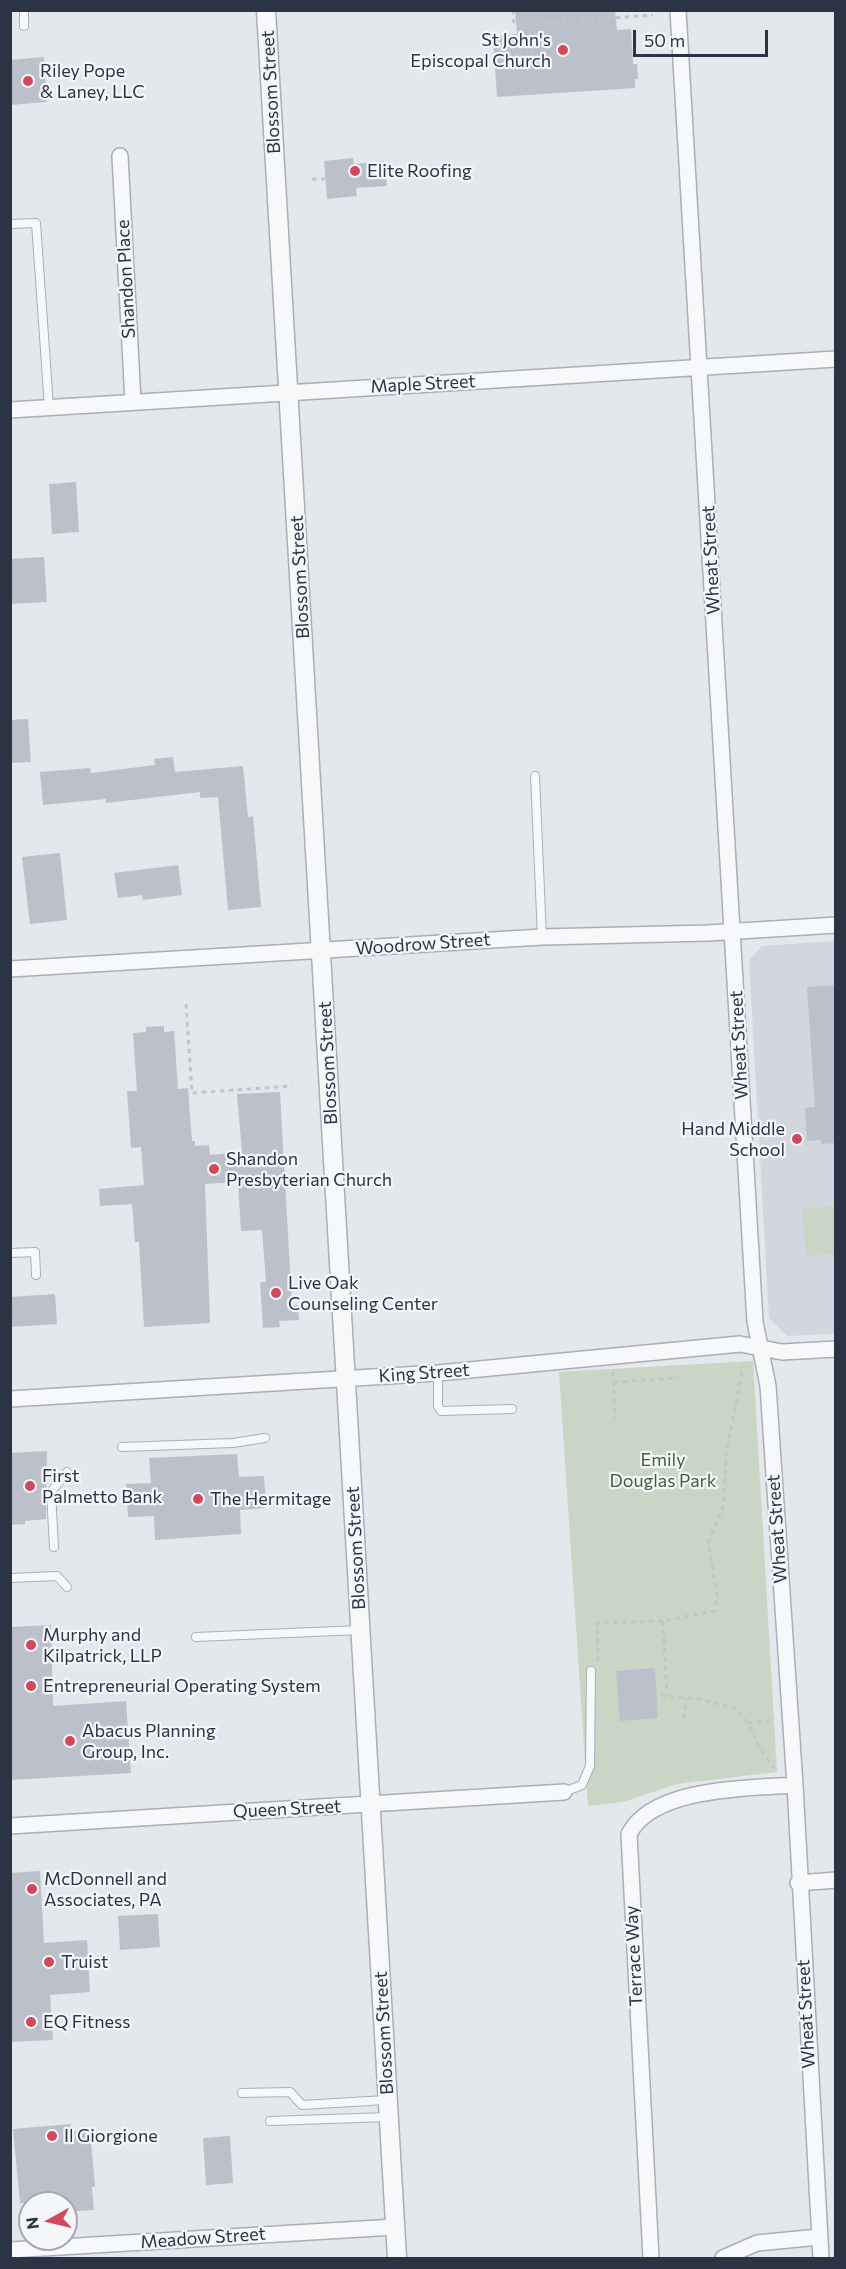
<!DOCTYPE html>
<html>
<head>
<meta charset="utf-8">
<style>
	body { margin:0 }
	#map { position:relative; width:846px; height:2269px; overflow:hidden; background:#e4e7ec; font-family:Commissioner,sans-serif }
	canvas { display:block }
	.frame { position:absolute; inset:0; border:12px solid #2b3445; pointer-events:none }
	.north { position:absolute; left:18px; top:2191px; width:60px; height:60px; box-sizing:border-box; background:#f4f6f9; border:2px solid #a4a8b1; border-radius:50%; rotate:262deg; font-size:16px; font-weight:700; line-height:24px; text-align:center; color:#2b3445 }
	.north::after { content:''; display:block; margin:auto; width:21px; height:27px; background:#d1495b; clip-path:polygon(50% 0,100% 100%,50% 72%,0 100%) }
	.scale { position:absolute; left:633px; top:30px; width:135px; height:27px; box-sizing:border-box; border:3px solid #2b3445; border-top:0; padding-left:8px; font-size:18px; line-height:21px; white-space:nowrap; color:#2b3445; -webkit-text-stroke:4px #f4f6f9; paint-order:stroke }
</style>
</head>
<body>
<div id="map">
<canvas width="846" height="2269"></canvas>
<div class="frame"></div>
<div class="north">N</div>
<div class="scale">50 m</div>
</div>
<script>
const context = document.querySelector('canvas').getContext('2d');
context.lineJoin = 'round';
function paint(path, color) { context.fillStyle = color; context.fill(path, 'evenodd'); }
function trace(path, color, width, dash) { context.strokeStyle = color; context.lineWidth = width; context.lineCap = dash ? 'butt' : 'round'; context.setLineDash(dash || []); context.stroke(path); }
function label(font, color, halo, rows, align = 'center') {
  context.font = font + ' Commissioner,sans-serif'; context.lineWidth = 4.5; context.setLineDash([]); context.textBaseline = 'middle'; context.strokeStyle = halo; context.fillStyle = color; for (const [text, x, y, turn = 0] of rows) {
    context.save(); context.translate(x, y); context.rotate((+turn || 0) * Math.PI / 180); context.textAlign = isNaN(turn) ? turn : align; if (halo) context.strokeText(text, 0, 0); context.fillText(text, 0, 0); context.restore();
  }
}
paint(new Path2D(`
	M835,941v393l-48,2 -18,-18 -20,-358 13,-14z`), '#d2d6de');
paint(new Path2D(`
	M835,1206v48l-29,2 -4,-47z
	M753,1361l24,411 -100,12 -54,18 -35,4 -29,-434z`), '#c9d6c5');
paint(new Path2D(`
	M515,10h100l2,20 14,-1 2,35h4l1,15h-3v9l-138,9 -4,-61 24,-2z
	M44,57l3,45 -37,3v-45z
	M353,158l1,6 30,-3 3,25 -31,2 1,8 -30,3 -3,-38z
	M76,482l3,50 -27,2 -3,-50z
	M44,557l3,45 -37,2v-45z
	M28,719l3,43 -21,1v-43z
	M173,757l2,15 68,-6 5,51 5,-1 8,91 -33,3 -10,-113 -18,1v-6l-94,11v-4l-63,6 -3,-33 50,-4 1,5 64,-8 -1,-6z
	M60,853l7,67 -37,4 -8,-67z
	M178,865l4,30 -39,5 -1,-5 -24,3 -4,-25z
	M836,985v158l-15,1v-4l-14,1 -2,-33 10,-1 -8,-120z
	M164,1026v6l10,-1 4,58 10,-1 4,53h3v5l14,-1 1,10 32,-3 -5,-58 43,-2 12,213h6l1,15 -20,1 1,6 -17,1 -3,-46h6l-4,-52 -21,1 -3,-49 -33,2 5,139 -66,4 -5,-85h-4l-3,-38 -32,2 -1,-17 45,-4 -3,-38 -10,1 -4,-57h10l-4,-58 13,-1v-5z
	M55,1294l2,30 -47,3v-30z
	M47,1451l-1,68 -21,2v3l-15,1v-72z
	M237,1454l2,23 25,-1 2,28 -1,4 -25,2 1,24 -86,6 -1,-24 -26,1 -2,-33 25,-1 -2,-25z
	M51,1625l2,81 73,-5 5,72 -121,7v-153z
	M655,1668l3,50 -38,3 -4,-50z
	M40,1871l4,72 43,-3 3,52 -40,3 3,45 -43,2v-169z
	M158,1914l2,33 -40,3 -2,-34z
	M71,2124v7l19,-1 5,57h-3l2,23 -28,2v-9h-46l-7,-74z
	M230,2136l3,47 -27,2 -3,-47z`), '#bbc0ca');
const service = new Path2D(`
	M24,10v16
	M10,224l26,-1 13,184
	M535,776l7,161
	M10,1253l25,-1 1,23
	M438,1373v33l3,5 71,-2
	M122,1447l111,-4 32,-5
	M54,1547l-3,-55 16,-20
	M10,1578l47,-2 10,11
	M196,1637l164,-7
	M564,1792l18,-7 8,-19 1,-95
	M242,2093l48,-1 12,13 84,-5
	M270,2121l118,-4`);
const minor = new Path2D(`
	M678,10l77,1312 13,64 27,399 26,473
	M120,156l13,246
	M10,410l826,-51
	M10,969l532,-32 166,-4 128,-8
	M10,1399l428,-26 302,-29 42,8 54,-3
	M10,1826l554,-34
	M798,1883l38,-3
	M10,2250l385,-23
	M651,2258l-22,-424c24,-47 120,-46 166,-49
	M723,2258l34,-15 62,-6`);
const tertiary = new Path2D(`
	M266,10l131,2248`);
trace(service, '#a9aeb7', 10);
trace(minor, '#a9aeb7', 18);
trace(tertiary, '#a9aeb7', 21);
trace(new Path2D(`
	M513,10l1,15 139,-10
	M312,179h13
	M186,1004l6,89 100,-7
	M613,1372l2,47
	M614,1382l65,-4
	M663,1621l4,74
	M598,1661l-1,-38 66,-2 51,-10 3,-16 -9,-52 16,-38 2,-52 17,-86
	M661,1695l38,4 36,9 13,15 13,27 13,18
	M684,1718l2,-20
	M748,1723l23,-3`), '#c2c5cb', 3, [4.5, 4.5]);
trace(service, '#f7f8fa', 8);
trace(minor, '#f7f8fa', 15);
trace(tertiary, '#f7f8fa', 18);
for (const [x, y, r, color] of [
	[563,50,6,"#d1495b"],
	[28,81,6,"#d1495b"],
	[355,171,6,"#d1495b"],
	[797,1139,6,"#d1495b"],
	[214,1169,6,"#d1495b"],
	[276,1293,6,"#d1495b"],
	[30,1486,6,"#d1495b"],
	[198,1499,6,"#d1495b"],
	[31,1645,6,"#d1495b"],
	[31,1686,6,"#d1495b"],
	[70,1741,6,"#d1495b"],
	[32,1889,6,"#d1495b"],
	[49,1962,6,"#d1495b"],
	[31,2022,6,"#d1495b"],
	[52,2136,6,"#d1495b"]
]) { const dot = new Path2D(); dot.arc(x, y, r, 0, 2 * Math.PI); context.fillStyle = color; context.fill(dot); trace(dot, '#f4f6f9', 2); }
label('18px', '#2b3445', '#f4f6f9', [
	["St John's",551,40,"right"],
	["Episcopal Church",551,61,"right"],
	["Riley Pope",40,71],
	["& Laney, LLC",40,92],
	["Elite Roofing",367,171],
	["Hand Middle",785,1129,"right"],
	["School",785,1150,"right"],
	["Shandon",226,1159],
	["Presbyterian Church",226,1180],
	["Live Oak",288,1283],
	["Counseling Center",288,1304],
	["First",42,1476],
	["Palmetto Bank",42,1497],
	["The Hermitage",210,1499],
	["Murphy and",43,1635],
	["Kilpatrick, LLP",43,1656],
	["Entrepreneurial Operating System",43,1686],
	["Abacus Planning",82,1731],
	["Group, Inc.",82,1752],
	["McDonnell and",44,1879],
	["Associates, PA",44,1900],
	["Truist",61,1962],
	["EQ Fitness",43,2022],
	["Il Giorgione",64,2136]
], 'left');
label('18px', '#2b3445', '#f4f6f9', [
	["Blossom Street",271,92,-93],
	["Shandon Place",126,279,-93],
	["Maple Street",423,384,-3],
	["Wheat Street",711,560,-93],
	["Blossom Street",300,577,-93],
	["Woodrow Street",423,944,-4],
	["Wheat Street",739,1045,-93],
	["Blossom Street",328,1063,-93],
	["King Street",424,1373,-4],
	["Wheat Street",777,1529,-94],
	["Blossom Street",356,1548,-93],
	["Queen Street",287,1809,-3],
	["Terrace Way",634,1956,-93],
	["Wheat Street",806,2014,-93],
	["Blossom Street",384,2033,-93],
	["Meadow Street",203,2238,-4]
]);
label('18px', '#3f6138', '#f4f6f9', [
	["Emily",663,1460],
	["Douglas Park",663,1481]
]);
</script>
</body>
</html>
